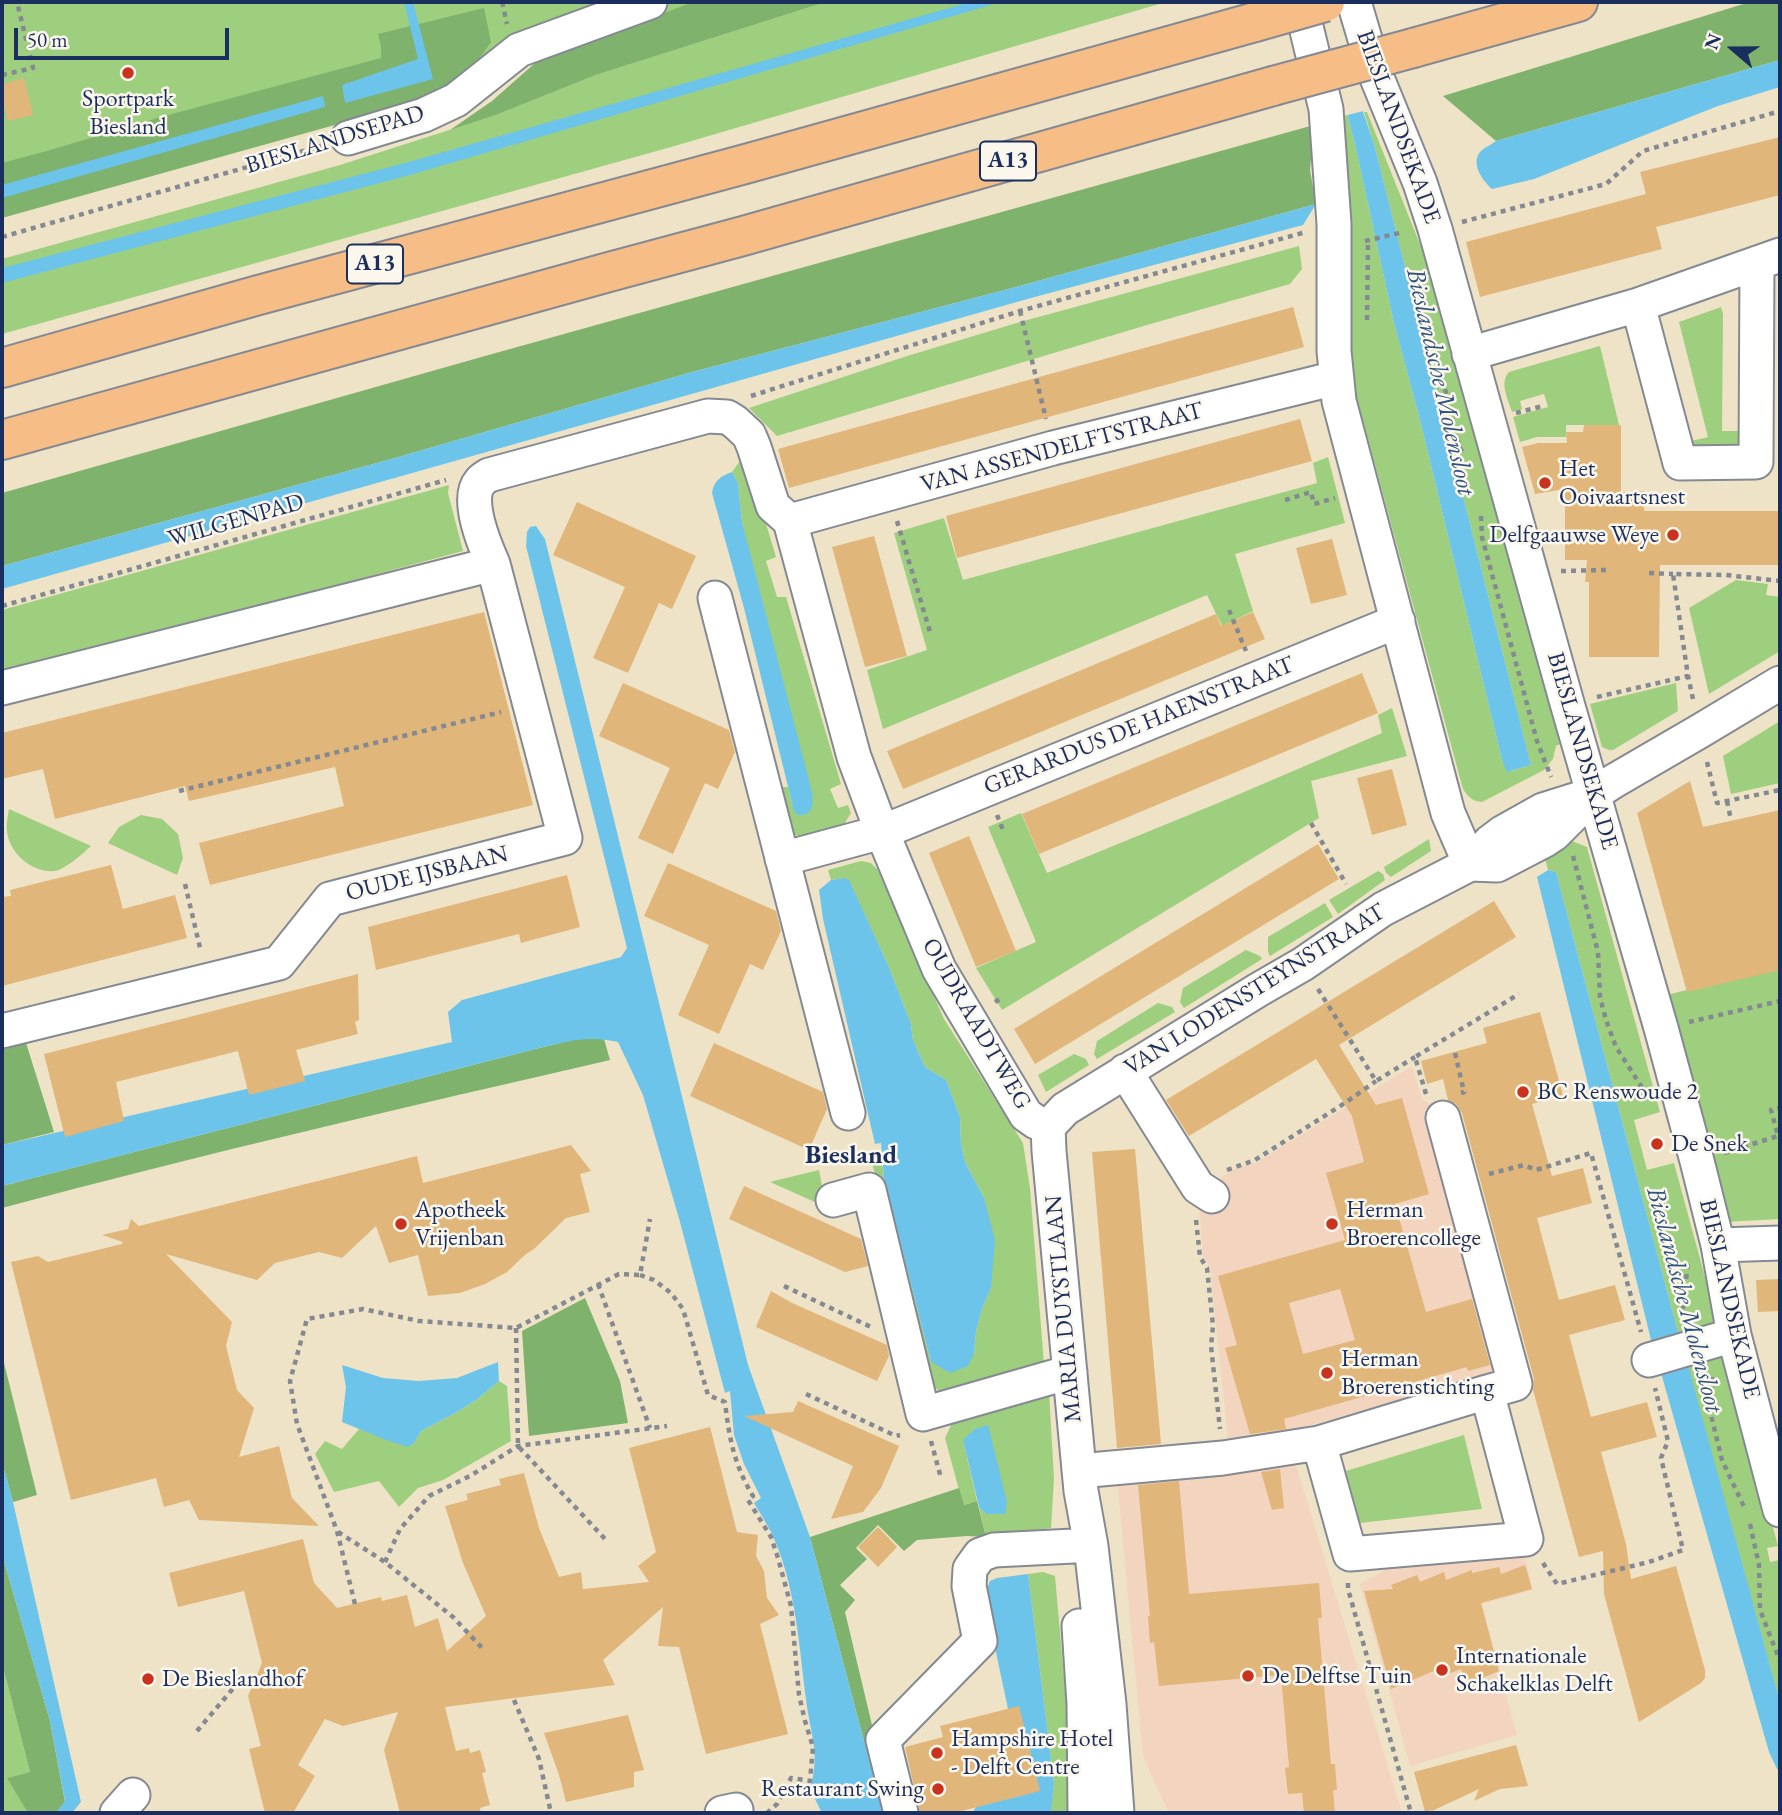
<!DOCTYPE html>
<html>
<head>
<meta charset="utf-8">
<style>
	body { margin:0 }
	#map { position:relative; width:1782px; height:1815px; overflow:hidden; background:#eee3c6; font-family:"EB Garamond",serif }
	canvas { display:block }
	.frame { position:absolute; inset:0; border:4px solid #1b2f5e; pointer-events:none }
	.north { position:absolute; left:1698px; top:14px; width:70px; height:70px; -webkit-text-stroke:5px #fbf7ec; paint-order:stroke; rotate:290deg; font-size:19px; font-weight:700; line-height:28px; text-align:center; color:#1b2f5e }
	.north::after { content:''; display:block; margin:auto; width:24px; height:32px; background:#1b2f5e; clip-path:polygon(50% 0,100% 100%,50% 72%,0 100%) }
	.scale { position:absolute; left:14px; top:28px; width:215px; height:32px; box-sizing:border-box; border:4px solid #1b2f5e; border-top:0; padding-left:9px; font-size:21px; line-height:24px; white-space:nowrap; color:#1b2f5e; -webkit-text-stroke:5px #fbf7ec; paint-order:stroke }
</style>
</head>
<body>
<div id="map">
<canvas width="1782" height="1815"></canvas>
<div class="frame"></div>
<div class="north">N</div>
<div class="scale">50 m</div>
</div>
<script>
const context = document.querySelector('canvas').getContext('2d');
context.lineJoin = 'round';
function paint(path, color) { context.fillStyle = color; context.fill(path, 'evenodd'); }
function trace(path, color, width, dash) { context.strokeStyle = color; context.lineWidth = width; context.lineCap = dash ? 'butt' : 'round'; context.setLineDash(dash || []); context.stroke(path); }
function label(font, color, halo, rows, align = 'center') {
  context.font = font + ' "EB Garamond",serif'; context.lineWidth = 5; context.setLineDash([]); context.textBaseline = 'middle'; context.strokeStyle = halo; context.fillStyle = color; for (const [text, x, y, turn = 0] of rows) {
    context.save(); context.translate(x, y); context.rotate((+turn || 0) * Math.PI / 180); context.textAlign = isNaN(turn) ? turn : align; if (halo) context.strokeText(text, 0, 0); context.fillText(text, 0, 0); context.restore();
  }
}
paint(new Path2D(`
	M1412,1066l10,34 10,4 67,254v8l-7,7 -206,59 -53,9 -5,-3 -18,-171 -7,-11 -5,-63 40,-26 18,-4z
	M1296,1465l106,348h-233l-26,-56 -27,-289z
	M1525,1557l8,33 -51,14 35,131 -107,31 -50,-182 25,-14z`), '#f3d4bf');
paint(new Path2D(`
	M2,2h744l-587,121 -157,47z
	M826,2h340l-495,145 -669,187v-75l338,-94 156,-50 100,-40z
	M1328,38l28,111 38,174 27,101 81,336 9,11 20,-6 -157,-621 -10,-32h3l64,160 132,471 -7,3 -3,13 -9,11 -62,32c-10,-1 -14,-5 -19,-13l-108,-398 -6,-63z
	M1299,246l3,23 -12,15 -143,41 -370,111 -28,-28 158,-52 113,-34z
	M1721,307l2,7 -1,117h22l-3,10 -6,5 -41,5 -7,-9 21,-5 -29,-115z
	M1600,346l19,79h-53v12h-29l-17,5 -7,-25 35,-10 -4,-13 -24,7 2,8 -10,3c-4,-13 -13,-29 -3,-40z
	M745,454l31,103 -10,4 11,36h9l55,187 -11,5 8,19 10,-3 3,8 -8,13 -44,10 -7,-2 -12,-47h8l6,23 -52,-288 -4,-39 -6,-11z
	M1328,457l17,66 -110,31 18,57 -31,15 -15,-31 -324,134 -16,-59 60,-20 -33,-117 50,-15 19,62 354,-97 -4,-20z
	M449,485l-1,8 15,58 -461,124v-65z
	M1736,580l32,4 -2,11 14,2v54l-71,43 -20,-86z
	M1676,683l2,28 -65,39h-4l-7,-3 -12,-43z
	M1392,708l15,48 -96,25 8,37 -317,192 -26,-42 60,-26 -48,-115 33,-14 26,60 176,-72 159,-68 -4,-18z
	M1780,721v62l-49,11 -8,-38z
	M9,809l82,37c-9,8 -26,24 -37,25 -22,2 -45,-18 -47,-40 -1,-7 1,-15 2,-22z
	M141,815l21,4 16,15 5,24 -6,17 -69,-32 11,-16z
	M1429,839l2,12 -40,26 -5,-4 -2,-6z
	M1572,841l15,6 73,265 -26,8 13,50 27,-7 104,383 -11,2 3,14 10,-2v142l-100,-362 -124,-468 -8,-2 -5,-19 14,-7z
	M861,861l10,2 7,7 66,149 79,124 7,45 14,176 -94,30 -11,-3 -10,-9 -59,-227 11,-4 3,27 47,184 43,-8 2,-23 6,-22 9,-21 -7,-90 -19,-36 -4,-18 -1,-27 -14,-37 -21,-13 -12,-27 -2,-16 -23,-59 -39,-84 -5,-3 -13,2 -3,-10z
	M1378,871l5,3 2,6 -47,34 -9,-14z
	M1325,903l8,14 -63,39 -2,-4v-15z
	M1246,950l14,6 2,3 -78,49 -4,-6 3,-14z
	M1780,966v253l-55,3 -58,-227z
	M1158,1003l14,4 3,5 -78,47 -3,-5 3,-13z
	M1074,1054l12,5 3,6 -43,27 -8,-17z
	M819,1170l7,37 -56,-25z
	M499,1381l8,5 4,55 -68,39 -25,8 -19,19 -20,-26 -45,11 -19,-38 10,-13 17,8 17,-20 49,17 6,-3 7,-12 36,-19 19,-12z
	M1049,1391l5,88 -3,49 -65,9 -7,-30 7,7 -23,-74 14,61 -14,4 -18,-67 7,-15z
	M1464,1435l18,74 -122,14 -14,-52z
	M1043,1572l12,4 17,191 -5,46h-17l4,-30 -26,-209z
	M2,1663l28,109 -22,6 20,35h-26z`), '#9ecf7e');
paint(new Path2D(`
	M693,2h133l-230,73 -100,40 -46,15 42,-29 43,-38z
	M1750,2h30v58l-284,81 -53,-45z
	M484,8l7,34 -14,20 -42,35 -433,121v-55l45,-12 114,-34 220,-59v-12l-3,-12z
	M1314,125l-4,45 6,34 -300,83 -324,85 -297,86 -393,108v-73l483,-137z
	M600,1038l4,1 6,21c-204,47 -407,94 -608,148v-22l537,-138 38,-9z
	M26,1043l28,89 -52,13v-95z
	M585,1298l35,83 8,42 -99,13 -7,-105z
	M2,1355l35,140 -24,7 -11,-40z
	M959,1488l5,17 13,-4 9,36 -19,-1 -50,4 -13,11 -26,-26 -22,23 11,11 -27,26 15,15 -10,12 48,201h-10l-73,-276z
	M2,1554l48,167 15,81 -9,11h-28l-21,-35 23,-6 -28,-109z`), '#7eb26d');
paint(new Path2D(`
	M404,2h9l20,77 -88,24 -3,-18 76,-26z
	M970,2h31l-591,173 -408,108v-15l403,-105z
	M1328,38l29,56 17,50 157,621 -24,7 -5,-12 -81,-336 -27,-101 -38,-174z
	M1780,60v27l-62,19 -184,73 -42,10c-10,-9 -23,-27 -10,-39 4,-3 10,-6 14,-9z
	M323,96l2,11 -323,91v-13z
	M1316,204l-13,21 -272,73 -1029,291v-23l393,-108 297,-86 324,-85z
	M732,472l6,11 4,39 70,270c1,12 2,24 -14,23l-4,-4 -50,-203 -32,-115c2,-13 9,-17 20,-21z
	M536,526l9,13 203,826 62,172 73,276h-61l-12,-24c11,-36 0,-55 -4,-90 -7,-53 -10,-109 -31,-158 -5,-13 -14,-26 -21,-38l7,-5 -17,-34 -10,-29 -4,-44 -5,2 -45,-171 -37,-127 -25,-53c-30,-7 -49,-1 -79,6l-537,138v-41l450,-103 -4,-30 14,-12 159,-43 6,-9 -101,-402 1,-14 3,-5z
	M1548,870l8,2 124,468 -27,8 -116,-471z
	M844,878l5,2 39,85 23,59 2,16 12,27 21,13 14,37 1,27 4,18 19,36 11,42 -4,48 -9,21 -6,22 -2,23 -6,12 -18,7 -19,-11 -47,-184 -3,-35 -6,1 -52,-225 -4,-29 12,-10z
	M498,1362l1,19 -23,19 -19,12 -36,19 -7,12 -6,4 -22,-7 -44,-18 4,-35 -4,-22 41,13 36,3 38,-3z
	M1688,1365l92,337v68l-3,-1 -8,-17 -108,-379z
	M988,1425l19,77 -2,12h-19l-7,-7 -16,-67 12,-11z
	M2,1462l11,40 68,300 -9,11h-16l9,-12 -15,-80 -48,-167z
	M1028,1574l26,209 -3,28 -1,2h-78l4,-6 54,-14 -22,-84 -24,-113 6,-15 7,-3z`), '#6dc4ea');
paint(new Path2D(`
	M1315,2h21l25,91 6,17 -23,6z`), '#eee3c6');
paint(new Path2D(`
	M24,78l9,37 -25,6 -6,-23v-14z
	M1780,137v58l-124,32 6,22 -182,48 -14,-55 180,-48 -6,-22z
	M1293,307l11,40 -515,141 -11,-39z
	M1300,419l12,42 -355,97 -11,-42z
	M1584,425h37v67l24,-1 -1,20h136v54h-120l-1,92h-70v-75h-4l2,-22h-22v-71l-30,5 -13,-47 16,-4h29l-1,-11h17z
	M577,502l119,54 -24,53 -13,-6 -31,70 -35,-15 32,-71 -72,-32z
	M874,536l33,120 -42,11 -33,-120z
	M1332,539l15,56 -36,9 -15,-56z
	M484,612l49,193 -323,80 -11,-42 145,-37 -9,-39 -146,34 -4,-15 -130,33 -12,-50 -41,10v-46z
	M1253,612l12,27 -362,150 -16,-38 329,-137 5,12z
	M1362,673l16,40 -339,141 -17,-40z
	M623,683l106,47 6,22 -17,37 -13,-6 -32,71 -35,-16 32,-70 -71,-32z
	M1392,769l15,56 -35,10 -15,-57z
	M1690,781l13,46 77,-17v160l-93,22 -50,-179z
	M969,836l47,115 -40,16 -47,-114z
	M1318,844l21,35 -304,185 -21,-35z
	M668,863l108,48 5,20 -18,39 -13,-6 -31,70 -41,-19 31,-70 -65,-29z
	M111,865l12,44 52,-14 12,43 -185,48v-89l9,-1 -1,-6z
	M567,875l13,52 -59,16 -2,-9 -143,36 -8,-43z
	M1494,901l22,36 -177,108 37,60 26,-7 27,96 -34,10 31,108 46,-13 18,66 -22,6 -1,-4 -183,52 2,10 -36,5 -25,-86 12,-3 -19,-69 127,-36 -19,-67 38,-11 -12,-46 -36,-57 -127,77 -23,-36zM1340,1289l15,51 -52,14 -14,-51z
	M358,974l1,46 -4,2 3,12 -62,16 9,31 -56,14 -11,-44 -122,31 8,39 -59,16 -21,-83z
	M1540,1012l23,83 -31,9 20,72 31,-8 9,35 -55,15 22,82 56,-15 10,35 -56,15 22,82 56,-15 10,35 -56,15 25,92 5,35 45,-13 29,104v8l-4,5 -62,39 -35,-128 -1,-43 -24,6 -46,-167 1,-11 -72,-266 -6,-9 -8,-4 -5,-21 -16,5 -6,-23 66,-18 -4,-15z
	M714,1043l109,49 4,17 -18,41 -119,-54z
	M571,1145l20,26 -11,3 10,38 -24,6 -32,31 -8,5 -19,18 -22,12 -25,9 -32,3 -10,-41 -29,8 -13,-37 -34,32 -23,-6 -44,11 -18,17 -91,-26 66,68 -6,24 11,44 17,18 -15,49 40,-11 13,52 27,28 -120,-6 -10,-20 -25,7 -8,-29 -85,22 -60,-238 27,-6 10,6 74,-18 1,-2 -21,-7 26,-6 3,-10 8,7 278,-70 6,27z
	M1135,1149l26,295 -44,4 -25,-296z
	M744,1186l117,53 7,27 -23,6 -116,-53z
	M1780,1279v32l-22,1 -2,-32z
	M771,1291l21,12 95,42 2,11 -12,25 -121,-54z
	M798,1401l101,45 -18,42 -18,24 -32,7 22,-53 -109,-50 49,-4z
	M710,1427l27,105 21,3 -2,21 8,15 3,27 12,17 -19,9 28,110 -82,20 -27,-107 -21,-1 5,-39 -60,53 12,25 -170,22 11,44 13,-3 1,5 10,-3 6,22 -4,1 8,32 -10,3 1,5h-81l-16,-63 14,-38 -55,14 -18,-7 -27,46 17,11 -22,37h-28l-16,-64 12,-3 -13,-50 14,-33 -18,-72 -66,16 -9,-34 134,-34 11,44 23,25 44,-11 1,4 25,-6 8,32 23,-9 9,33 39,-35 -23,-53 -18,-57 23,-6 -2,-6 35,-9 -2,-6 25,-6 15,55 20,49 22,-5 2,17 66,-7 -11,-16 18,-14 -27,-104z
	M1280,1469l4,39 -12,2 -11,-38z
	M1179,1481l10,113 130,-11 3,35h-4l13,146h4l2,26h-4l2,23h-31l-2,-20 -14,1 -3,-26 4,-1 -8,-92 -122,11 -5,-44 -4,1 -2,-27h2l-12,-131z
	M878,1527l19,20 -19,20 -20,-20z
	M1525,1565l7,24 -51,14 18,68 -19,8 -16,1 -3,-11 -18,7 -2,-8 -50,21 -27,-98 29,-2 -2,-4 26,-10 3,7 24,-10 2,8 26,-10v3l27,-6 2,7z
	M1019,1706l21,85 -86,22h-34l-15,-66 38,-10 -3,-11z
	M628,1715l16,55 -10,2v15l-68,15 -7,-27 -15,-42z
	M1516,1745l12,41 -28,3 -26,12 5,-12 -47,22 -1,-1 -6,2 -11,-40z`), '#e0b67a');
const minor = new Path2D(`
	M1300,2l26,107 8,115v127l5,50 109,412 22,51
	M1354,2l21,71 45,110 15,46 132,474 94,325 36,133 21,84 16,90 46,175
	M348,138l76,-23 32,-15 63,-50 131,-48
	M1638,305l42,158 76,-1 1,-199
	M1469,354l169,-49 142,-50
	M790,521l64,236 28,75 57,137 87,146 10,7 12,5
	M790,521l263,-73 283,-70
	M715,598l133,515
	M2,688l491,-124
	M782,859l100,-27 516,-211
	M1470,864l27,1 48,-25 9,-6 40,-40 20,-13 86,-50 80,-48
	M2,1031l277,-68 51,-64 235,-61 -72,-274c-8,-18 -28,-65 -13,-82 2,-3 6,-5 9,-7l219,-59 19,1 8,5 14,13 5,12 19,59 17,15
	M1125,1071l73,116 14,9
	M1443,1118l72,266 -28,8
	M1048,1127l1,24 32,340 10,55 18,158 8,109
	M1048,1127l17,-18 193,-119 45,-26 80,-55 87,-45 20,-22 12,-9 41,-23 51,-16
	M833,1200l36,-10 54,224 147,-42
	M1718,1245l62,-2
	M1649,1360l85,-25
	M1079,1471l144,-13 96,-15 168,-51 39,147 -176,15 -31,-111
	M1079,1626l5,78 1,109
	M117,1813l16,-18
	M722,1813l14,-3
	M901,1813l-18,-73 97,-99 -11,-55 1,-17 10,-14 14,-5 80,-4`);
const highway = new Path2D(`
	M1413,48l165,-46
	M2,368l253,-72 494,-133 506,-141
	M2,440l607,-168 134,-36 530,-150`);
trace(minor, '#848992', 37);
trace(highway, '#848992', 42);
trace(new Path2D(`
	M502,2l5,22
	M2,75l31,-7 -16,-66
	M1462,222l144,-38 37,-33 137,-40
	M2,237l319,-91
	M1365,241l39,-9
	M1020,311l26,108
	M1367,320l1,-75
	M1445,389l15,59 4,6
	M751,396l269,-85 286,-79
	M1516,413l27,-7
	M1285,500l26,-8 3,12 21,-6
	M1481,516l1,21 55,204 14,36
	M897,521l33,111
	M1561,571l45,-1
	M1649,573l24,1
	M2,606l444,-126
	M1229,610l17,41
	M1597,697l91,-21
	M1693,699l-5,-23 -15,-102 53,1 54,6
	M1707,762l10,41 63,-13
	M179,791l322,-79
	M1727,801l4,19
	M997,815l6,15
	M1311,823l35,61
	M1573,856l25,96 2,45 6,23 10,27 29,45
	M185,884l16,68
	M1318,989l58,92 39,-24
	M995,1002l8,-5
	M1689,1022l91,-21
	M1455,1053l9,39 -3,1
	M1426,1094l-11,-37 104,-63
	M1724,1153l54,-17 -7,-26 9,-2
	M1227,1170l28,-10 90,-57 31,-22
	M1489,1174l35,-9 12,5 55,-17 50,179
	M1196,1220l4,37 7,11 6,58 -2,20 9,83
	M640,1275l14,5 17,13 12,16 25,86 17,7c4,35 9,63 28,94l-5,4 23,37 7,21 13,48 8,89 6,26 8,26 -3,34 -19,-3 -14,26 -10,9
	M598,1284l52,144
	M784,1286l87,41
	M1687,1318l-4,-9 5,-47
	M516,1328l2,118 88,94
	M1712,1377l-1,38 11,45 23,49
	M806,1394l90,42 4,-1
	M931,1441l10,37
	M1750,1524l9,41 1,45 20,51
	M338,1532l47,30 68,55 30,32
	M385,1562l15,-33 29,-33 41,-20 48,-30 149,-20
	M1543,1563l14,21 92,-22 34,-12 -22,-92 7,-17 -13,-53
	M1348,1583v6l63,224
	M355,1604l-18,-73 -40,-107 -7,-43 17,-62 56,-10 56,12 97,7 103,-54 21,1 10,-56
	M514,1700l25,59 12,54
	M197,1731l45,-53 13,2`), '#848992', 4.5, [5, 5]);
trace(minor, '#fff', 33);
trace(highway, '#f6be86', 38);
const highwayBridge = new Path2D(`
	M1255,22l70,-20
	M1273,86l140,-38`);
trace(highwayBridge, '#848992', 42, []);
trace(highwayBridge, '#f6be86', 38);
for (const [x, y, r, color] of [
	[128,73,7,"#c8321e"],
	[1545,483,7,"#c8321e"],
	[1673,535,7,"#c8321e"],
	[1523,1092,7,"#c8321e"],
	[1657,1144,7,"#c8321e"],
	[401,1224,7,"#c8321e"],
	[1332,1224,7,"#c8321e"],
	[1327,1373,7,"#c8321e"],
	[1442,1670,7,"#c8321e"],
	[1248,1676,7,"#c8321e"],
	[148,1679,7,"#c8321e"],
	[937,1753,7,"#c8321e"],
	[938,1789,7,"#c8321e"]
]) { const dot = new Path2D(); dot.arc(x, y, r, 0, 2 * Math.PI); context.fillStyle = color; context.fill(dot); trace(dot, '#fbf7ec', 2.5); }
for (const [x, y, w] of [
	[1008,161,56],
	[375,264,56]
]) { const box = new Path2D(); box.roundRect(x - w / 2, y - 19.5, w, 39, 5); context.fillStyle = '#fbf7ec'; context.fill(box); trace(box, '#1b2f5e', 2); }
label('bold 23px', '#1b2f5e', null, [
	["A13",1008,161],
	["A13",375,264]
]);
label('24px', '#1b2f5e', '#fbf7ec', [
	["Sportpark",128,99,"center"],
	["Biesland",128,127,"center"],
	["Het",1559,469],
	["Ooivaartsnest",1559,497],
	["Delfgaauwse Weye",1659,535,"right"],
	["BC Renswoude 2",1537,1092],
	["De Snek",1671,1144],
	["Apotheek",415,1210],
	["Vrijenban",415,1238],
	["Herman",1346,1210],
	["Broerencollege",1346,1238],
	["Herman",1341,1359],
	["Broerenstichting",1341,1387],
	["Internationale",1456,1656],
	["Schakelklas Delft",1456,1684],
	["De Delftse Tuin",1262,1676],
	["De Bieslandhof",162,1679],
	["Hampshire Hotel",951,1739],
	["- Delft Centre",951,1767],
	["Restaurant Swing",924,1789,"right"]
], 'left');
label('24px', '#1b2f5e', '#fbf7ec', [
	["BIESLANDSEKADE",1398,127,70],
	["BIESLANDSEPAD",335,140,-17],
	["VAN ASSENDELFTSTRAAT",1062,448,-15],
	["WILGENPAD",236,521,-16],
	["GERARDUS DE HAENSTRAAT",1139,726,-22],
	["BIESLANDSEKADE",1582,751,74],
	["OUDE IJSBAAN",427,874,-14],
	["VAN LODENSTEYNSTRAAT",1255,990,-32],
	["OUDRAADTWEG",976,1024,60],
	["BIESLANDSEKADE",1729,1299,77],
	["MARIA DUYSTLAAN",1064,1309,-95]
]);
label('italic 26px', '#305481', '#fbf7ec', [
	["Bieslandsche Molensloot",1440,382,77],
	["Bieslandsche Molensloot",1684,1300,75]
]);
label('bold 26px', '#1b2f5e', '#fbf7ec', [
	["Biesland",851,1156]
]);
</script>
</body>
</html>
